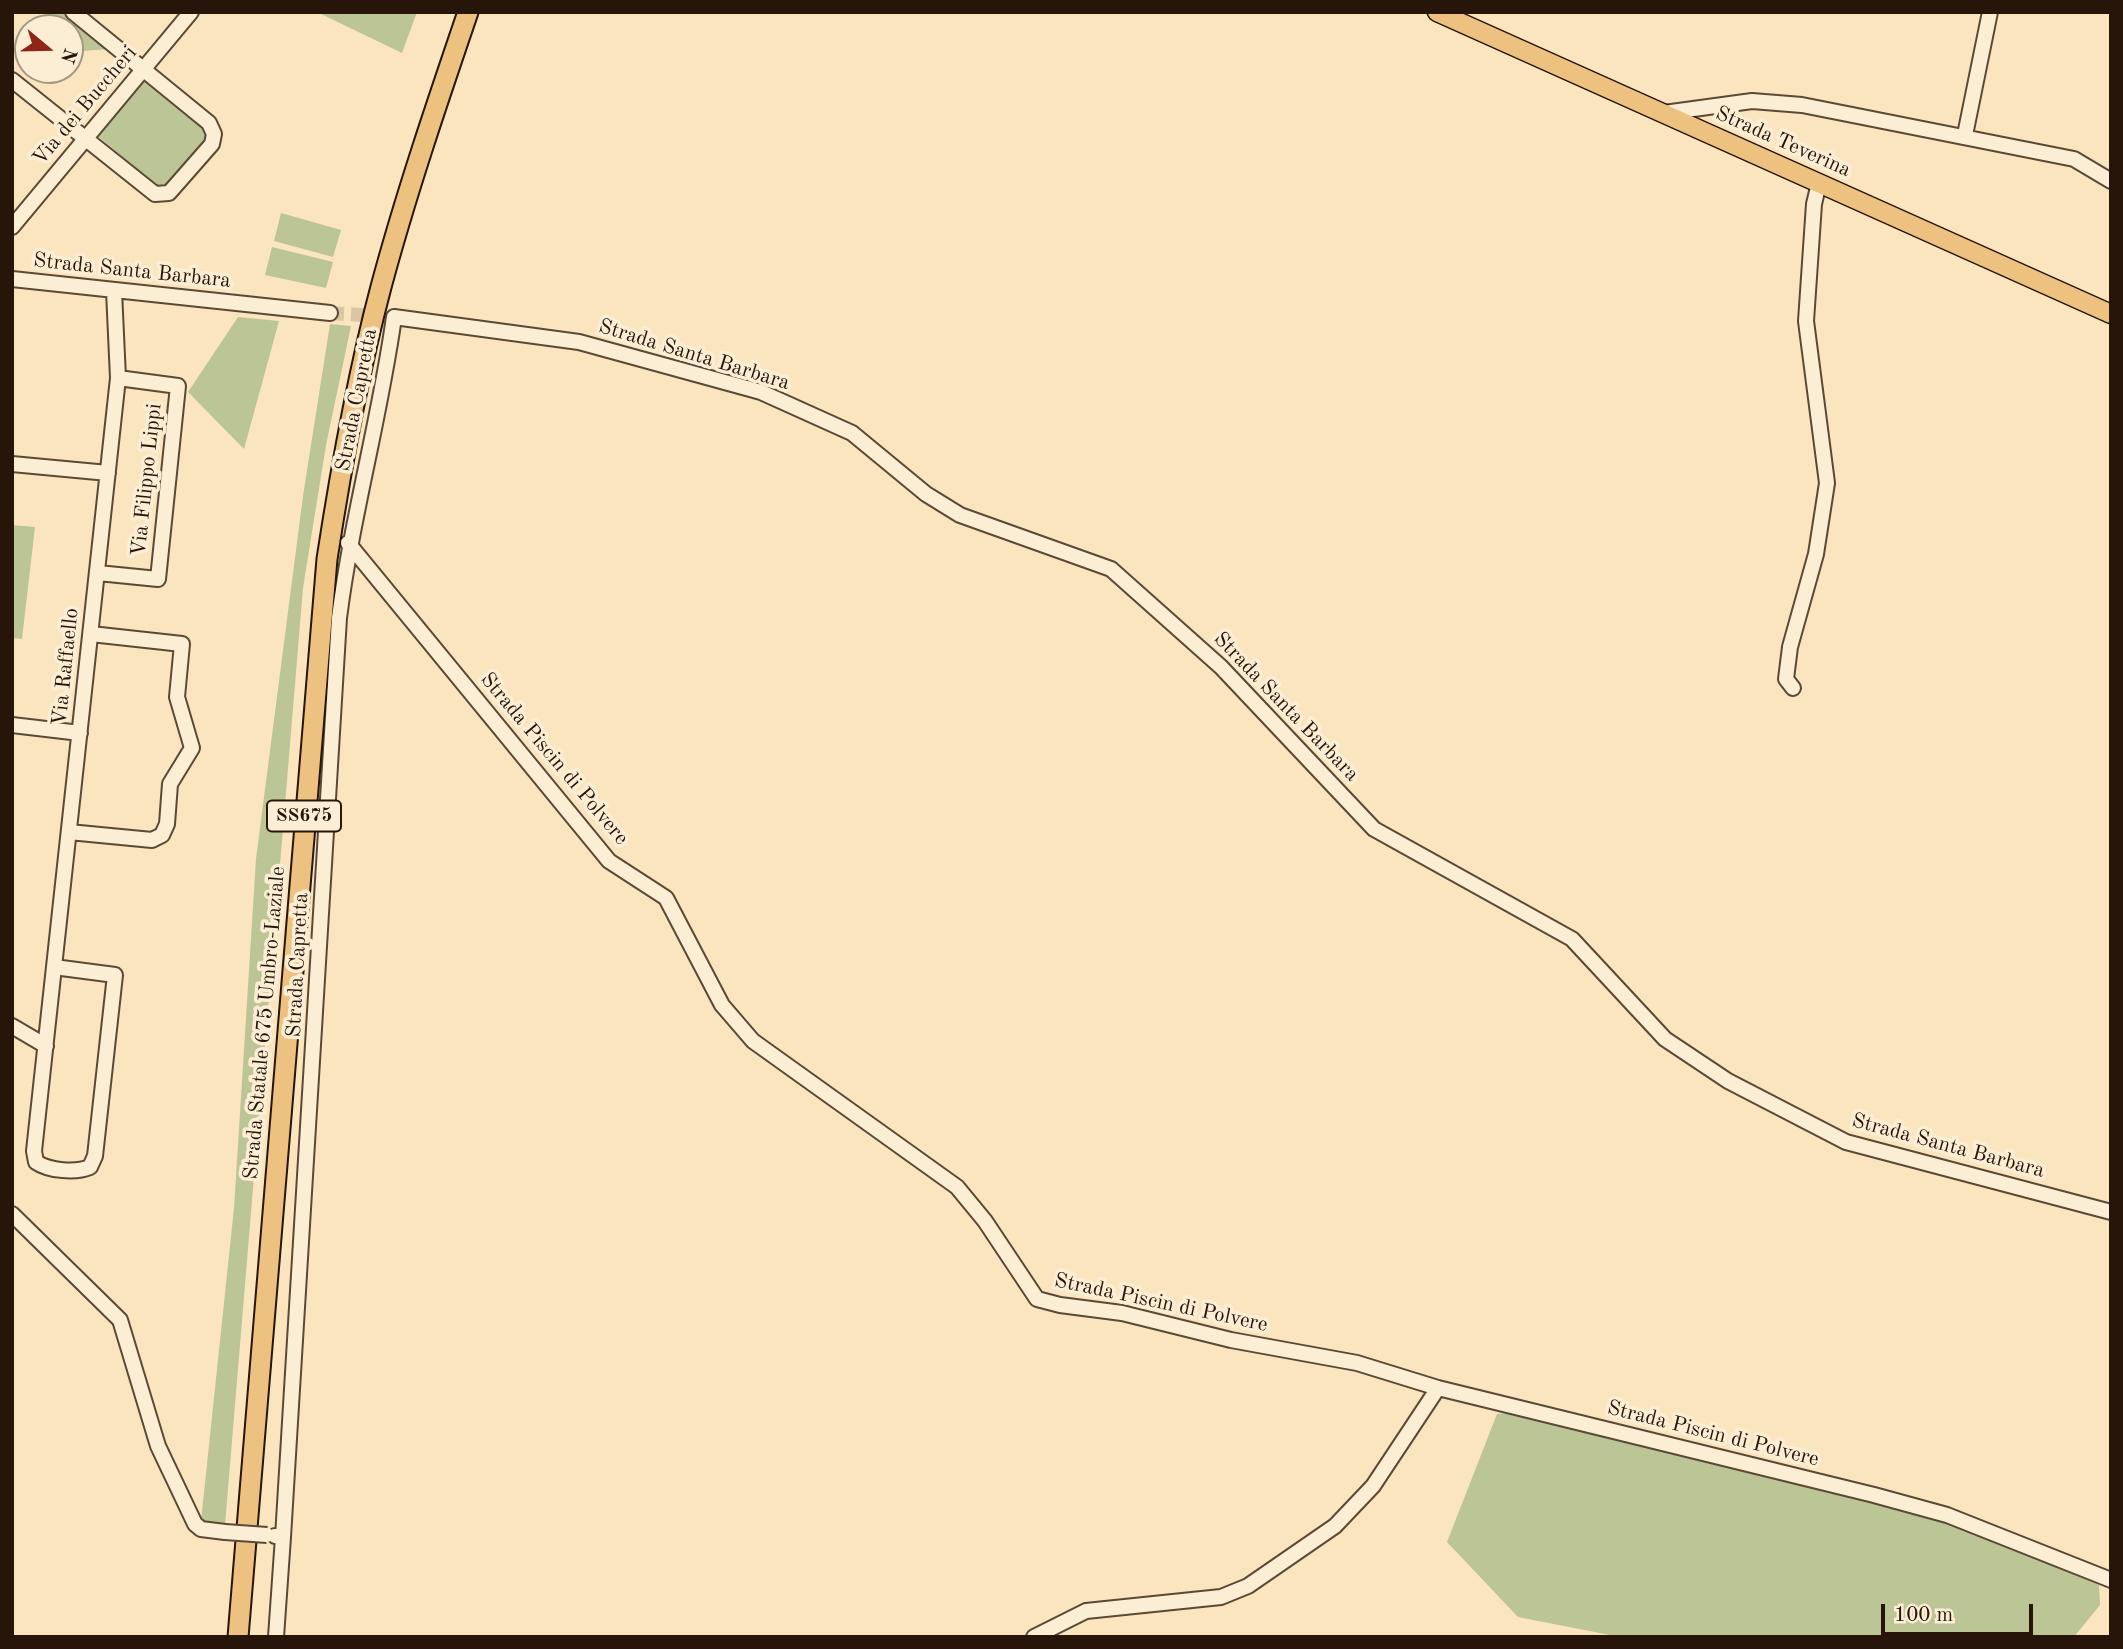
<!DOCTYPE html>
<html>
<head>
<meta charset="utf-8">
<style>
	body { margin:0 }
	#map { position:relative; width:2123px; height:1649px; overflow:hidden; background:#fae5bf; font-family:"Old Standard TT",serif }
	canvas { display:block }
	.frame { position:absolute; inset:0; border:14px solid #261508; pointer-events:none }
	.north { position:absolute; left:14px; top:14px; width:70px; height:70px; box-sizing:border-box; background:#fceed5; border:2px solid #a69783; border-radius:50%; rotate:109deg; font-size:19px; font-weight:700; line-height:28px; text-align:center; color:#261508 }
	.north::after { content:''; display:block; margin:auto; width:24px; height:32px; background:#8f2418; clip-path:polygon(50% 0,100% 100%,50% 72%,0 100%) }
	.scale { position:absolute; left:1881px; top:1604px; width:152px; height:32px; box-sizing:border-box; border:4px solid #261508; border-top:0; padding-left:9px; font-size:21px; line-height:24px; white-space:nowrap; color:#261508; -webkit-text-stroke:5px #fceed5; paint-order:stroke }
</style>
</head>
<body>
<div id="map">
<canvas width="2123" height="1649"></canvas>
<div class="frame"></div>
<div class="north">N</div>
<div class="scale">100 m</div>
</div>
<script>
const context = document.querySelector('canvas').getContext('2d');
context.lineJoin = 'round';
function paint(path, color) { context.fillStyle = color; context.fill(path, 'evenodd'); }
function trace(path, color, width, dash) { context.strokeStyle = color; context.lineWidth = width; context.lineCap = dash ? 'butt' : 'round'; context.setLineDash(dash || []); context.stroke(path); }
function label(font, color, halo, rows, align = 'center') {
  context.font = font + ' "Old Standard TT",serif'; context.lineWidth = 7; context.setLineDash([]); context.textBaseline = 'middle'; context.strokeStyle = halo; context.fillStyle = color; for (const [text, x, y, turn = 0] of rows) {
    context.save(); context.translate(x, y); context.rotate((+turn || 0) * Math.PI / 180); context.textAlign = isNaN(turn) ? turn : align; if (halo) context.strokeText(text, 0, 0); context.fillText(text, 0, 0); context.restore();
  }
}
paint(new Path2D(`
	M51,12h10l48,37 -39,3v-24h-18z
	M317,12h100l-15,41z
	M144,80h6l56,46v13l-39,47 -9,1 -60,-51z
	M281,213l60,17 -8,27 -59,-16z
	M272,247l61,15 -7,26 -61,-13z
	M238,317l41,4 -35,128 -56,-57z
	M330,324l21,2 -25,119 -23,143 -78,937 -24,-4 33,-313 22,-349 47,-363z
	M12,525l23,2 -13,112 -10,-1z
	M1519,1412l356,88 78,23 146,62 1,20 -26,32h-454l-102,-20 -71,-75 50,-128z`), '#bbc595');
trace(new Path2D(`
	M330,313l64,4`), '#dac6a4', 14, [14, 7]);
const minor = new Path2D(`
	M12,80l143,114 14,-1 43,-49 2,-10 -5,-11 -136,-111
	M1664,113l88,-12 50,4 272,54 37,22
	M1965,135l25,-123
	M12,227l179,-215
	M12,279l318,34
	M12,464l96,9
	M348,543l261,318 57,37 56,107 31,36 204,146 28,34 52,78 23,6 62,8 109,27 126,23 81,25 436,107 73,20 164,65
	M98,573l60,6 20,-193 -60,-8
	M1793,688l-7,-9 4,-32 26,-93 11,-71 -21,-162 8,-117 5,-21
	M12,725l68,8
	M69,832l83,8 10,-5 5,-11 3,-40 22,-36 -15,-51 5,-53 -91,-10
	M54,967l61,8 -20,181 -5,11c-14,6 -41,4 -54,-5l-2,-11 84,-773 -4,-87
	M12,1026l34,20
	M12,1214l108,106 38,126 37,78 6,5 24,3
	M275,1536l8,1 -7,100
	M283,1537l56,-919c13,-102 41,-200 55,-301l185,25 182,50 91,41 74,61 34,21 151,54 110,98 153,162 198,110 93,100 63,42 118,61 265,70
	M1034,1637l52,-26 135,-14 27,-11 87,-60 38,-40 65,-98`);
const major = new Path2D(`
	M1437,12l674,302`);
const highway = new Path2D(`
	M238,1637l89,-1078c14,-91 30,-182 54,-272 25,-93 56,-184 87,-275`);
trace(minor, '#5b4936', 18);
trace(major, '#261508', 21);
trace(highway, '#261508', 23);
trace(minor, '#fceed5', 14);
trace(major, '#edc280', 18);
trace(highway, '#edc280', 19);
const minorBridge = new Path2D(`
	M225,1532l42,3`);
trace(minorBridge, '#5b4936', 18, []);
trace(minorBridge, '#fceed5', 14);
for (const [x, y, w] of [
	[304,816,74]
]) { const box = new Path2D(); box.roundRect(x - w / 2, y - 15.5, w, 31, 5); context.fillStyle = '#fceed5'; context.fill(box); trace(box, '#261508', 2); }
label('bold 19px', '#261508', null, [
	["SS675",304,816]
]);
label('21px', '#261508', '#fceed5', [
	["Via dei Buccheri",85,106,-50],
	["Strada Teverina",1783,142,24],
	["Strada Santa Barbara",132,271,6],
	["Strada Santa Barbara",694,355,17],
	["Strada Capretta",357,400,-79],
	["Via Filippo Lippi",147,480,-84],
	["Via Raffaello",66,667,-84],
	["Strada Santa Barbara",1286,707,46],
	["Strada Piscin di Polvere",554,759,50],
	["Strada Capretta",298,965,-87],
	["Strada Statale 675 Umbro-Laziale",265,1023,-85],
	["Strada Santa Barbara",1948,1146,15],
	["Strada Piscin di Polvere",1161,1303,12],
	["Strada Piscin di Polvere",1713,1434,14]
]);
</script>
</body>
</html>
